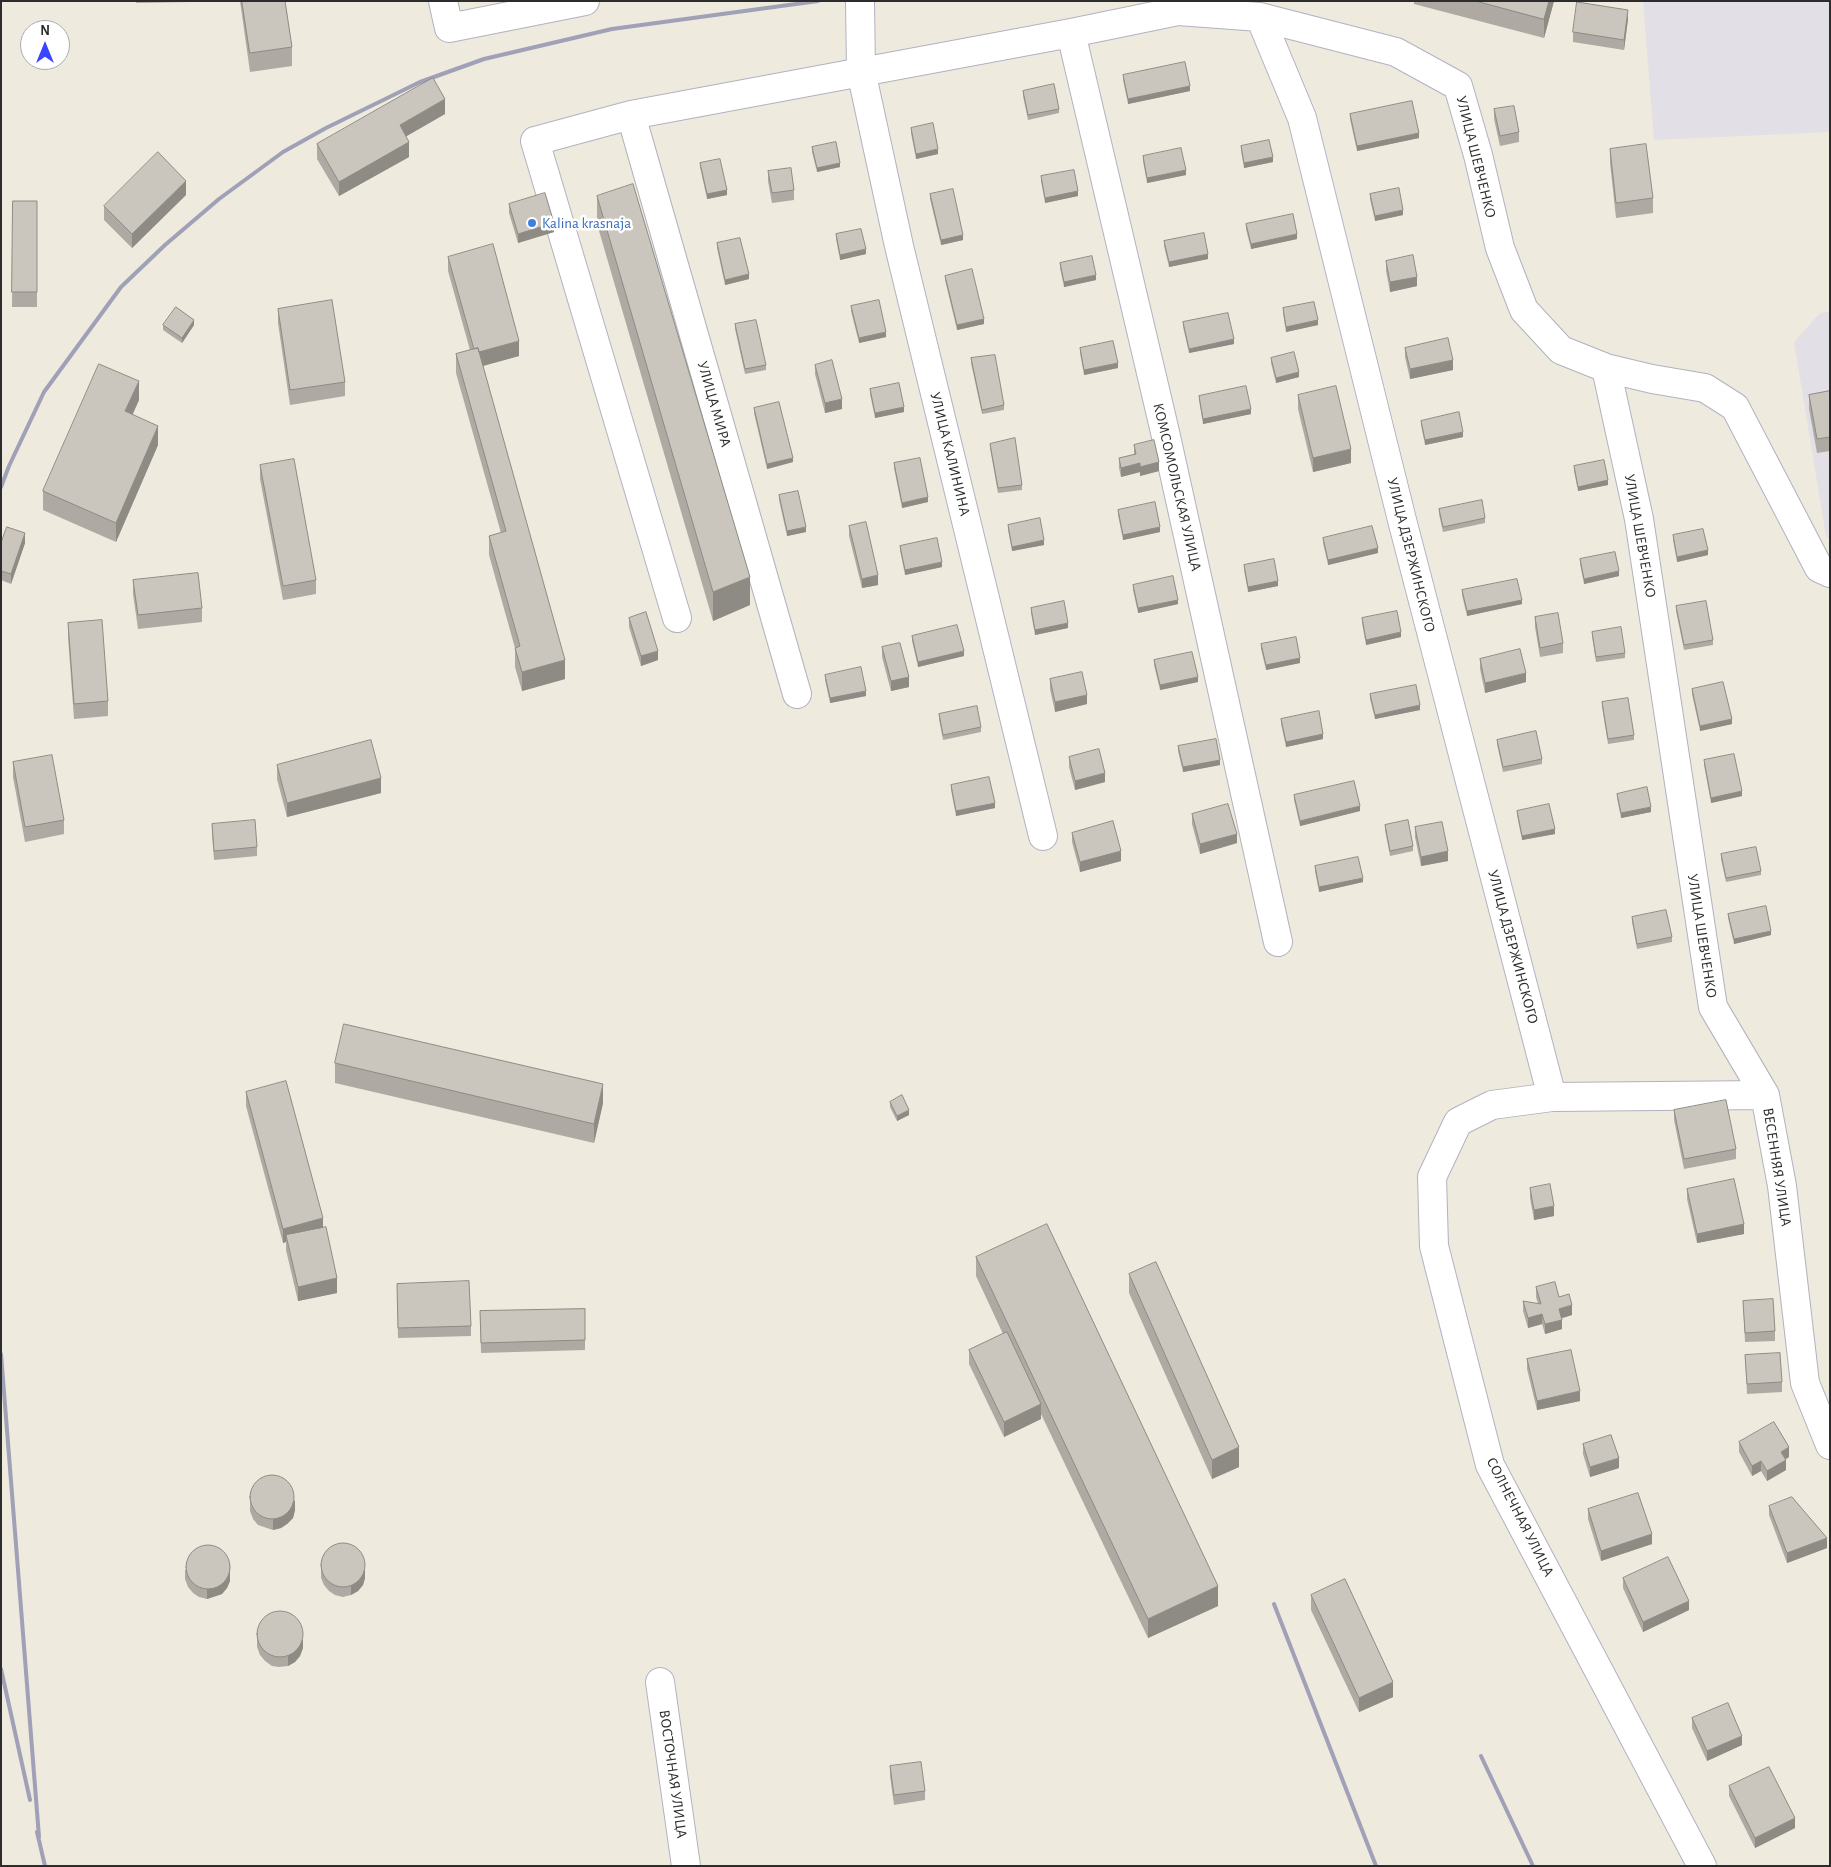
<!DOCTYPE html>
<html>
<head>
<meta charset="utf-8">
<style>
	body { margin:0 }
	#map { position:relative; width:1831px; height:1867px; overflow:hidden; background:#eeeade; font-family:"Alegreya Sans",sans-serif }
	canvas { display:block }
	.frame { position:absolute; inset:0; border:2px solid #2c2c2c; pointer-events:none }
	.north { position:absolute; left:20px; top:20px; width:50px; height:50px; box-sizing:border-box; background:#fff; border:1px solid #ababab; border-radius:50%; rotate:0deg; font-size:14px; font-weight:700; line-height:20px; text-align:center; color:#2c2c2c }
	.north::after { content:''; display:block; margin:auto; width:18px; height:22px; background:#3b44ff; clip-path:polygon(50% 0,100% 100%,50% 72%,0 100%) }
</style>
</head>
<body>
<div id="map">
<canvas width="1831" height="1867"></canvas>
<div class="frame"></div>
<div class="north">N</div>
</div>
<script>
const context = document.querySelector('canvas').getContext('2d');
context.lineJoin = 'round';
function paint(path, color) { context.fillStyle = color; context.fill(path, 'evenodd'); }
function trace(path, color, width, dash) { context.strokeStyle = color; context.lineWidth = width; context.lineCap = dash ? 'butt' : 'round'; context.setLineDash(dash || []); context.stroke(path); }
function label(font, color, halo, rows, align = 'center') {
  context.font = font + ' "Alegreya Sans",sans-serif'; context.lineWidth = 5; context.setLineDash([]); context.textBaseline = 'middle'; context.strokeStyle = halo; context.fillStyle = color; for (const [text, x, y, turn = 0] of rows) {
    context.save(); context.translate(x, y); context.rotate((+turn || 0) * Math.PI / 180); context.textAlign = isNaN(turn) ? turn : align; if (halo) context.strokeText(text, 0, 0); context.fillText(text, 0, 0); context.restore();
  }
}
paint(new Path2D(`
	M1643,1h187v131l-176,8z
	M1830,312v228l-4,-4 -32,-194 26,-29z`), '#e2dfe7');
const minor = new Path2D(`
	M443,1l6,27 136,-27
	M860,1l1,70 38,175 144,590
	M1260,17l42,101 100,402 150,577
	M1071,33l94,399 113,510
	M631,115l166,579
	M1606,368l46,11 53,9 30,19 84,161 11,5
	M677,618l-142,-477 96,-26 440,-82 107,-22 82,6 136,35 62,34 20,69 22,93 24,62 37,40 45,18 33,151 74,488 52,88
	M660,1682l26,184
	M1702,1866l-212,-401 -56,-219 -2,-69 26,-55 34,-17 60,-8 213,-2 17,91 23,197 25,62`);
trace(minor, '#b2b2c0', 30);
trace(minor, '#fff', 28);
trace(new Path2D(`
	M1,487l8,-21 35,-74 77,-105 44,-42 54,-46 64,-47 43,-24 94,-46 64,-23 128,-30 206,-28
	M1,1354l38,483
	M1274,1604l102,262
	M1,1669l29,131
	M1481,1756l52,110
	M37,1832l8,34`), '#a0a0b7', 4);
paint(new Path2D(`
	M136,1h55v1l-55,1z
	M240,1h45l7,46v19l-42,6z
	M1414,1h140l-10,37 -130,-34z
	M1628,19l-4,31 -51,-8v-10z
	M1123,75l67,16 -62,13 -5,-24z
	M1023,91l36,18v4l-31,7 -5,-24z
	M1494,109l25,23v10l-19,4 -6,-27z
	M445,114l-39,22 3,21 -70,39 -22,-37v-15z
	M1350,114l69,24 -62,13 -7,-32z
	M911,128l27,26 -22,5 -5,-26z
	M1241,146l32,16 -29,6 -3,-17z
	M812,147l28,20 -23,5 -5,-20z
	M1610,149l43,49v15l-37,5 -6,-55z
	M1143,156l43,19 -39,8 -4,-22z
	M700,163l27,32 -20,4 -7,-32z
	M768,171l26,19v10l-22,3 -4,-22z
	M1041,176l37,20 -33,7 -4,-22z
	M930,194l33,46 -22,5 -11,-46z
	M1370,194l33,21 -28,6 -5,-22z
	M186,195l-54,53 -28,-28v-14z
	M597,196l153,409 -37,16 -116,-397z
	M13,201h24v106h-25z
	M509,204l45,28 -36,11 -9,-30z
	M1246,224l51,15 -46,10 -5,-20z
	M836,234l30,20 -26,6 -4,-21z
	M1164,241l44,18 -39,8 -5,-21z
	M717,243l32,36 -24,6 -8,-37z
	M448,257l71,99 -36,10 82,313 -43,12 -7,-24v-19l-26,-93v-19l12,-3 -45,-160v-19l14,-4 -22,-79z
	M1386,261l31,25 -27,6 -4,-21z
	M1060,263l36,17 -32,7 -4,-19z
	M945,276l39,48 -27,6 -12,-50z
	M851,306l35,31 -27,6 -8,-32z
	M1283,308l35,17 -32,7 -3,-19z
	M278,309l67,73v14l-55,9 -12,-82z
	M1183,322l51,22 -45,9 -6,-26z
	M735,324l31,41v5l-21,4 -10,-45z
	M163,325h31l-12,18 -19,-13z
	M1080,348l38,20 -34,7 -4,-22z
	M1405,348l48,22 -43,9 -5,-22z
	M971,358l33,47v5l-22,4 -11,-51z
	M1271,358l28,19 -23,6 -5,-20z
	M815,365l27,44 -17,4 -10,-39z
	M870,389l34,23 -29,6 -5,-24z
	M1830,391v60l-13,2 -8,-44v-14z
	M1298,395l53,68 -38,9 -15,-63z
	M1199,396l52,18 -48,10 -4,-24z
	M139,400l-6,14 25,31 -42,97 -73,-32v-19z
	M754,408l39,54 -26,7 -13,-56z
	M1421,421l42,16 -38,8 -4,-20z
	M990,444l32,41v5l-24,3 -8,-45z
	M1134,445l25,26 -19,5v-4l-19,5 -2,-9v-10l15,-3z
	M894,463l34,39 -26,6 -8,-40z
	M260,465l56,115v14l-33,6 -23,-121z
	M1574,466l34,19 -30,6 -4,-20z
	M779,495l27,37 -19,4 -8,-36z
	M1439,509l46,9v5l-42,9 -4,-18z
	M1118,510l42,22 -37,8 -5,-25z
	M1008,525l36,20 -32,6 -4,-21z
	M849,526l29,59 -16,3 -13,-52z
	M1673,535l35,20 -31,7 -4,-22z
	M1323,538l55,15 -50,12 -5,-22z
	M1,543h24l-14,41 -10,-4z
	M900,546l42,21 -37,8 -5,-25z
	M1580,559l39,17 -35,8 -4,-20z
	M1244,565l34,21 -30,6 -4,-22z
	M133,580l69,28v14l-64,7 -5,-35z
	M1133,585l45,19 -40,9 -5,-23z
	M1462,590l60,14 -55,12 -5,-21z
	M1676,606l37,34v5l-29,5 -8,-39z
	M1031,608l37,20 -33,7 -4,-22z
	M1535,617l28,26v10l-23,4 -5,-30z
	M629,618l29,42 -17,6 -12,-39z
	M1362,618l39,19 -35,8 -4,-22z
	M68,623l40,78v15l-34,3 -6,-82z
	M1592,632l33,21v5l-29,4 -4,-26z
	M912,636l52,20 -46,11 -6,-26z
	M1261,644l39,19 -34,7 -5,-21z
	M882,647l27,40 -18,4 -9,-34z
	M1480,659l46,23 -41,11 -5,-24z
	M1154,660l44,22 -38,8 -6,-25z
	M825,675l41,21 -36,7 -5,-23z
	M1050,679l37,25 -32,8 -5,-23z
	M1692,689l40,35 -32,7 -8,-37z
	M1370,694l50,16 -45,9 -5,-20z
	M1602,702l32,33v5l-26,4 -6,-37z
	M939,714l42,13v5l-38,8 -4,-21z
	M1281,719l42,20 -37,8 -5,-23z
	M1497,740l45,19v5l-39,8 -6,-28z
	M1178,746l42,19 -37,7 -5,-21z
	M1069,757l36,25 -30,8 -6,-23z
	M1704,760l38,36 -31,7 -7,-38z
	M13,762l51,58v14l-39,8 -12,-65z
	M277,765l104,28 -94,24 -10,-38z
	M951,785l44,23 -39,8 -5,-26z
	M1617,794l34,18 -30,6 -4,-20z
	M1294,795l66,16 -60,15 -6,-26z
	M1517,811l38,23 -33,6 -5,-25z
	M1192,814l45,29 -37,11 -8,-30z
	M212,824l45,23v9l-43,4 -2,-27z
	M1385,825l28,21v5l-23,5 -5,-26z
	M1415,827l33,34 -27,5 -6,-29z
	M1072,833l49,28 -41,11 -8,-30z
	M1721,854l40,17v4l-35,7 -5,-23z
	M1315,866l48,16 -44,10 -4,-21z
	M1728,914l43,21 -37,9 -6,-26z
	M1632,917l40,20v5l-35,7 -5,-27z
	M335,1063l268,40 -9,40 -259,-60z
	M246,1092l77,135 14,66 -39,8 -12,-51v-8l-3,1 -37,-137z
	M890,1102l19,13 -12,6 -7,-14z
	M1674,1110l62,39v10l-52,10 -10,-49z
	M1530,1188l24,28 -20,4 -4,-22z
	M1687,1189l57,45 -47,9 -10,-44z
	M976,1257l242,349 -70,32 -107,-224v5l-37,18 -35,-73v-14l34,-16 -27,-58z
	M1129,1274l110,193 -27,12 -83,-186z
	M1536,1287l23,10 13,18 -10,3v11l-17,5 -3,-10 -14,4 -5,-17v-10l15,3 -2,-7z
	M397,1293l74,33v10l-73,2z
	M1743,1301l32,30v10l-30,1z
	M585,1309v41l-104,3 -1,-42z
	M1745,1355l37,27v10l-35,2z
	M1527,1359l53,42 -43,9 -10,-41z
	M1739,1442l50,15 -4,2 1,11 -19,11 -6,-10 -9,5 -13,-24z
	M1583,1444l36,24 -29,9 -7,-23z
	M250,1492l45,18 -2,8 -6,6 -6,4 -8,2 -15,-5 -5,-6 -3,-8z
	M1769,1506l58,42 -40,15 -18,-48z
	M1588,1509l64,35 -51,17 -13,-42z
	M321,1560l44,18 -2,7 -5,6 -7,4 -8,2 -8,-2 -6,-4 -5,-6 -3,-7z
	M185,1570l45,3v8l-3,7 -5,6 -15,5 -8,-2 -6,-4 -5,-6 -3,-8z
	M1623,1578l66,32 -46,22 -20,-44z
	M1311,1595l82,102 -34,15 -48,-102z
	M257,1630l46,18 -3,8 -5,6 -7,4 -9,1 -7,-1 -7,-5 -5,-6 -3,-8z
	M1692,1718l50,27 -35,16 -15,-33z
	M890,1766l35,25v9l-31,5 -4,-29z
	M1729,1786l66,42 -40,20 -26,-52z`), '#aeaaa3');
paint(new Path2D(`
	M1549,1h5l-10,37v-19z
	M1628,10v9l-4,31v-10z
	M1190,86v5l-62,13v-5z
	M445,99v15l-45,26v-15z
	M1419,133v5l-62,13v-5z
	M409,142v15l-70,39v-14z
	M938,149v5l-22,5v-5z
	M1273,157v5l-29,6v-5z
	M840,163v4l-23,5v-4z
	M1186,170v5l-39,8v-5z
	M186,181v14l-54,53v-14z
	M727,190v5l-20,4v-5z
	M1078,191v5l-33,7v-5z
	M1403,210v5l-28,6v-5z
	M554,223v9l-36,11v-9z
	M1297,234v5l-46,10v-5z
	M963,235v5l-22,5v-5z
	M866,249v5l-26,6v-5z
	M1208,254v5l-39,8v-5z
	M749,274v5l-24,6v-5z
	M1096,275v5l-32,7v-5z
	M1417,277v9l-27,6v-10z
	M984,319v5l-27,6v-5z
	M194,320v5l-12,18v-5z
	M1318,320v5l-32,7v-5z
	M886,332v5l-27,6v-5z
	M1234,339v5l-45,9v-4z
	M519,341v15l-44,12v-15z
	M1453,360v10l-43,9v-10z
	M1118,363v5l-34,7v-5z
	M1299,372v5l-23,6v-5z
	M139,381v19l-14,30v-19z
	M842,399v10l-17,4v-10z
	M904,407v5l-29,6v-5z
	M1251,409v5l-48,10v-5z
	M158,426v19l-42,97v-19z
	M1463,432v5l-38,8v-5z
	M1351,449v14l-38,9v-14z
	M793,458v4l-26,7v-5z
	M1159,462v9l-19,5v-4l-19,5v-9l19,-5z
	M1608,480v5l-30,6v-4z
	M928,497v5l-26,6v-5z
	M806,527v5l-19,4v-5z
	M1160,527v5l-37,8v-5z
	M25,533v10l-14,41v-10z
	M1044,540v5l-32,6v-4z
	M1378,548v5l-50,12v-5z
	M1708,550v5l-31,7v-5z
	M942,562v5l-37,8v-5z
	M1619,571v5l-35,8v-5z
	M878,575v10l-16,3v-9z
	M750,577v28l-37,16v-29z
	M1278,581v5l-30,6v-5z
	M1178,600v4l-40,9v-5z
	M1522,600v4l-55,12v-5z
	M1068,623v5l-33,7v-5z
	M1401,632v5l-35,8v-5z
	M658,651v9l-17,6v-10z
	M964,651v5l-46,11v-5z
	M1300,658v5l-34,7v-5z
	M565,660v19l-43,12v-19z
	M1526,673v9l-41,11v-10z
	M909,677v10l-18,4v-10z
	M1198,677v5l-38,8v-5z
	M866,691v5l-36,7v-5z
	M1087,695v9l-32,8v-10z
	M1420,705v5l-45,9v-4z
	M1732,719v5l-32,7v-5z
	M1323,734v5l-37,8v-5z
	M1220,760v5l-37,7v-5z
	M1105,773v9l-30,8v-9z
	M381,778v15l-94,24v-14z
	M1742,791v5l-31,7v-5z
	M995,803v5l-39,8v-5z
	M1360,806v5l-60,15v-5z
	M1651,807v5l-30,6v-5z
	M1555,829v5l-33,6v-4z
	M1237,834v9l-37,11v-10z
	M1121,851v10l-41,11v-10z
	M1448,851v10l-27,5v-9z
	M1363,878v4l-44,10v-5z
	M1771,931v4l-37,9v-5z
	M603,1084v19l-9,40v-19z
	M909,1110v5l-12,6v-5z
	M1554,1206v10l-20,4v-10z
	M323,1218v15l-37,2v7l-3,1v-14z
	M1744,1224v10l-47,9v-9z
	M337,1278v15l-39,8v-14z
	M1572,1305v10l-13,4v-10z
	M1542,1314v10l-14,4v-10z
	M1562,1320v9l-17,5v-10z
	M1580,1391v10l-43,9v-9z
	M1041,1404v15l-37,18v-15z
	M1239,1447v20l-27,12v-19z
	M1789,1447v10l-8,5v-10z
	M1619,1458v10l-29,9v-10z
	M1786,1460v10l-19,11v-10z
	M1761,1461v10l-9,5v-10z
	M295,1500v10l-2,8 -6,6 -6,4 -8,2v-10z
	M1652,1534v10l-51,17v-10z
	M1827,1538v10l-40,15v-10z
	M230,1563v18l-3,7 -5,6 -15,5v-10z
	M365,1568v10l-2,7 -5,6 -7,4v-9z
	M1218,1586v20l-70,32v-19z
	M1689,1601v9l-46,22v-10z
	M303,1639v9l-3,8 -5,6 -7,4v-10z
	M1393,1682v15l-34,15v-14z
	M1742,1736v9l-35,16v-10z
	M1795,1818v10l-40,20v-10z`), '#8d8b84');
const building = new Path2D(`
	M242,1h43l7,46 -42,6z
	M1476,1h73l-5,18z
	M1577,2l51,8 -4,30 -51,-8z
	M1185,62l5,24 -62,13 -5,-24z
	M433,78l12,21 -45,26 9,17 -70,40 -22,-38z
	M1054,84l5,25 -31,6 -5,-24z
	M1412,101l7,32 -62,13 -7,-32z
	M1514,106l5,26 -19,4 -6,-27z
	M933,123l5,26 -22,5 -5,-26z
	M1269,140l4,17 -29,6 -3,-17z
	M836,142l4,21 -23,5 -5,-21z
	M1646,144l7,54 -37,5 -6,-54z
	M1181,148l5,22 -39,8 -4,-22z
	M158,152l28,29 -54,53 -28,-28z
	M720,159l7,31 -20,4 -7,-31z
	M791,168l3,22 -22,3 -4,-22z
	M1074,170l4,21 -33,7 -4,-22z
	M633,184l117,393 -37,15 -116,-396z
	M1399,188l4,22 -28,6 -5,-22z
	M953,189l10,46 -22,5 -11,-46z
	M545,193l9,30 -36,11 -9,-30z
	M13,201h24v91h-25z
	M1293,214l4,20 -46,10 -5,-20z
	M861,229l5,20 -26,6 -4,-21z
	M1204,233l4,21 -39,8 -5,-21z
	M740,238l9,36 -24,6 -8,-37z
	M493,244l26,97 -40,11 -1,-4 -4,1 -26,-92z
	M1413,255l4,22 -27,5 -4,-21z
	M1092,256l4,19 -32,7 -4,-19z
	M972,269l12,50 -27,6 -12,-49z
	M332,300l13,82 -55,8 -12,-81z
	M879,300l7,32 -27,6 -8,-32z
	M1314,302l4,18 -32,7 -3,-19z
	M176,307l18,13 -12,18 -19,-13z
	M1228,313l6,26 -45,10 -6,-27z
	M756,320l10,45 -21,4 -10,-45z
	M1448,338l5,22 -43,9 -5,-21z
	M1113,341l5,22 -34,7 -4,-22z
	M478,348l87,312 -43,12 -7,-24 5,-2 -31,-110 17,-5 -50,-177z
	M1294,352l5,20 -23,6 -5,-20z
	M995,355l9,50 -22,5 -11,-52z
	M832,360l10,39 -17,4 -10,-38z
	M99,364l40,17 -14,30 33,15 -42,97 -73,-32z
	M899,383l5,24 -29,6 -5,-24z
	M1246,386l5,23 -48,10 -4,-23z
	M1336,386l15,63 -38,9 -15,-63z
	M1830,391v46l-13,2 -8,-44z
	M779,402l14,56 -26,6 -13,-56z
	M1459,412l4,20 -38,8 -4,-19z
	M1015,438l7,47 -24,3 -8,-44z
	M1154,440l5,22 -19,5v-4l-19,5 -2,-10 17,-4 -2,-9z
	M920,458l8,39 -26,6 -8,-40z
	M294,459l22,121 -33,6 -23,-121z
	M1604,460l4,20 -30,7 -4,-21z
	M798,491l8,36 -19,4 -8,-36z
	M1482,500l3,18 -42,9 -4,-18z
	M1155,502l5,25 -37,8 -5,-25z
	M1040,518l4,22 -32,7 -4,-22z
	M866,522l12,53 -16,4 -13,-53z
	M1372,526l6,22 -50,12 -5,-22z
	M7,527l18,6 -14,41 -10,-3v-28z
	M1703,529l5,21 -31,7 -4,-22z
	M937,538l5,24 -37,8 -5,-24z
	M1615,552l4,19 -35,8 -4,-20z
	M1274,559l4,22 -30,6 -4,-22z
	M198,573l4,35 -64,7 -5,-35z
	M1173,576l5,24 -40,8 -5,-23z
	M1517,579l5,21 -55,11 -5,-21z
	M1064,601l4,22 -33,7 -4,-22z
	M1706,601l7,39 -29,5 -8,-39z
	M1397,611l4,21 -35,8 -4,-22z
	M646,612l12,39 -17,5 -12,-38z
	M1558,613l5,30 -23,5 -5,-31z
	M102,620l6,81 -34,3 -6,-81z
	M957,625l7,26 -46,11 -6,-26z
	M1621,627l4,26 -29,4 -4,-25z
	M1296,637l4,21 -34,7 -5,-21z
	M900,643l9,34 -18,4 -9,-34z
	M1520,649l6,24 -41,10 -5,-24z
	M1192,652l6,25 -38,8 -6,-25z
	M861,667l5,24 -36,7 -5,-23z
	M1082,672l5,23 -32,7 -5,-23z
	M1723,682l9,37 -32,7 -8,-37z
	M1416,685l4,20 -45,10 -5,-21z
	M1628,698l6,37 -26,4 -6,-37z
	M977,706l4,21 -38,8 -4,-21z
	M1319,711l4,23 -37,8 -5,-23z
	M1536,731l6,28 -39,8 -6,-27z
	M1216,739l4,21 -37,7 -5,-21z
	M371,740l10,38 -94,25 -10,-38z
	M1099,749l6,24 -30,8 -6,-24z
	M1734,754l8,37 -31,7 -7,-38z
	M52,755l12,65 -39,7 -12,-65z
	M989,777l6,26 -39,8 -5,-26z
	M1354,781l6,25 -60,15 -6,-26z
	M1647,787l4,20 -30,6 -4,-19z
	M1228,804l9,30 -37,10 -8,-30z
	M1549,804l6,25 -33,7 -5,-25z
	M255,820l2,27 -43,4 -2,-27z
	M1408,820l5,26 -23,5 -5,-26z
	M1113,821l8,30 -41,11 -8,-29z
	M1442,822l6,29 -27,6 -6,-30z
	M1756,847l5,24 -35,7 -5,-24z
	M1358,857l5,21 -44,9 -4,-21z
	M1766,906l5,25 -37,8 -6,-25z
	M1666,910l6,27 -35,7 -5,-27z
	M344,1024l259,60 -9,40 -259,-61z
	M286,1081l37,137 -40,11 -37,-137z
	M902,1095l7,15 -12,6 -7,-14z
	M1726,1100l10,49 -52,10 -10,-49z
	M1734,1179l10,45 -47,10 -10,-45z
	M1550,1184l4,22 -20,4 -4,-22z
	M1047,1224l171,362 -70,33 -172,-362z
	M326,1227l11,51 -39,9 -12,-52z
	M1156,1262l83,185 -27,13 -83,-186z
	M469,1281l2,45 -73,2 -1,-44z
	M1555,1282l4,15 10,-3 3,11 -13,4 3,11 -17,4 -3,-10 -14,4 -5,-17 18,3 -5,-17z
	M1773,1299l2,32 -30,2 -2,-32z
	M585,1309v31l-104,3 -1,-32z
	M1007,1332l34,72 -37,18 -35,-72z
	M1571,1350l9,41 -43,10 -10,-42z
	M1780,1353l2,29 -35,2 -2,-29z
	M1774,1422l15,25 -8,5 5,8 -19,11 -6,-10 -9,5 -13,-24z
	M1611,1435l8,23 -29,9 -7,-23z
	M250 1497a22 22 0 1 1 44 0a22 22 0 1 1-44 0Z
	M1638,1493l14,41 -51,17 -13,-42z
	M1792,1497l35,41 -40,15 -18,-47z
	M321 1565a22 22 0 1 1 44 0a22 22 0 1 1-44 0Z
	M186 1567a22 22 0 1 1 44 0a22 22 0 1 1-44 0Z
	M1668,1557l21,44 -46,21 -20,-44z
	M1345,1579l48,103 -34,16 -48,-103z
	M257 1634a23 23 0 1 1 46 0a23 23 0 1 1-46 0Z
	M1728,1703l14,33 -35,15 -15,-33z
	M921,1762l4,29 -31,4 -4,-29z
	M1769,1767l26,51 -40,20 -26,-52z`);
paint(building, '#cac6bd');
trace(building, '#8d8b84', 1);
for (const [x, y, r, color] of [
	[532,223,5,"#3f7fe0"]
]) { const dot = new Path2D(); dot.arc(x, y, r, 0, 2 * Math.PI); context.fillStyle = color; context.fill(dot); trace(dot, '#fff', 2); }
label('15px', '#2c2c2c', '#fff', [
	["УЛИЦА ШЕВЧЕНКО",1476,157,76],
	["УЛИЦА МИРА",714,404,74],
	["УЛИЦА КАЛИНИНА",950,454,76],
	["КОМСОМОЛЬСКАЯ УЛИЦА",1177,487,77],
	["УЛИЦА ШЕВЧЕНКО",1640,536,80],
	["УЛИЦА ДЗЕРЖИНСКОГО",1411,555,76],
	["УЛИЦА ШЕВЧЕНКО",1702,936,81],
	["УЛИЦА ДЗЕРЖИНСКОГО",1513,947,75],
	["ВЕСЕННЯЯ УЛИЦА",1777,1167,81],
	["СОЛНЕЧНАЯ УЛИЦА",1520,1517,63],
	["ВОСТОЧНАЯ УЛИЦА",673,1774,82]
]);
label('15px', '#366cbe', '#fff', [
	["Kalina krasnaja",542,223]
], 'left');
</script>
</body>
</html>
